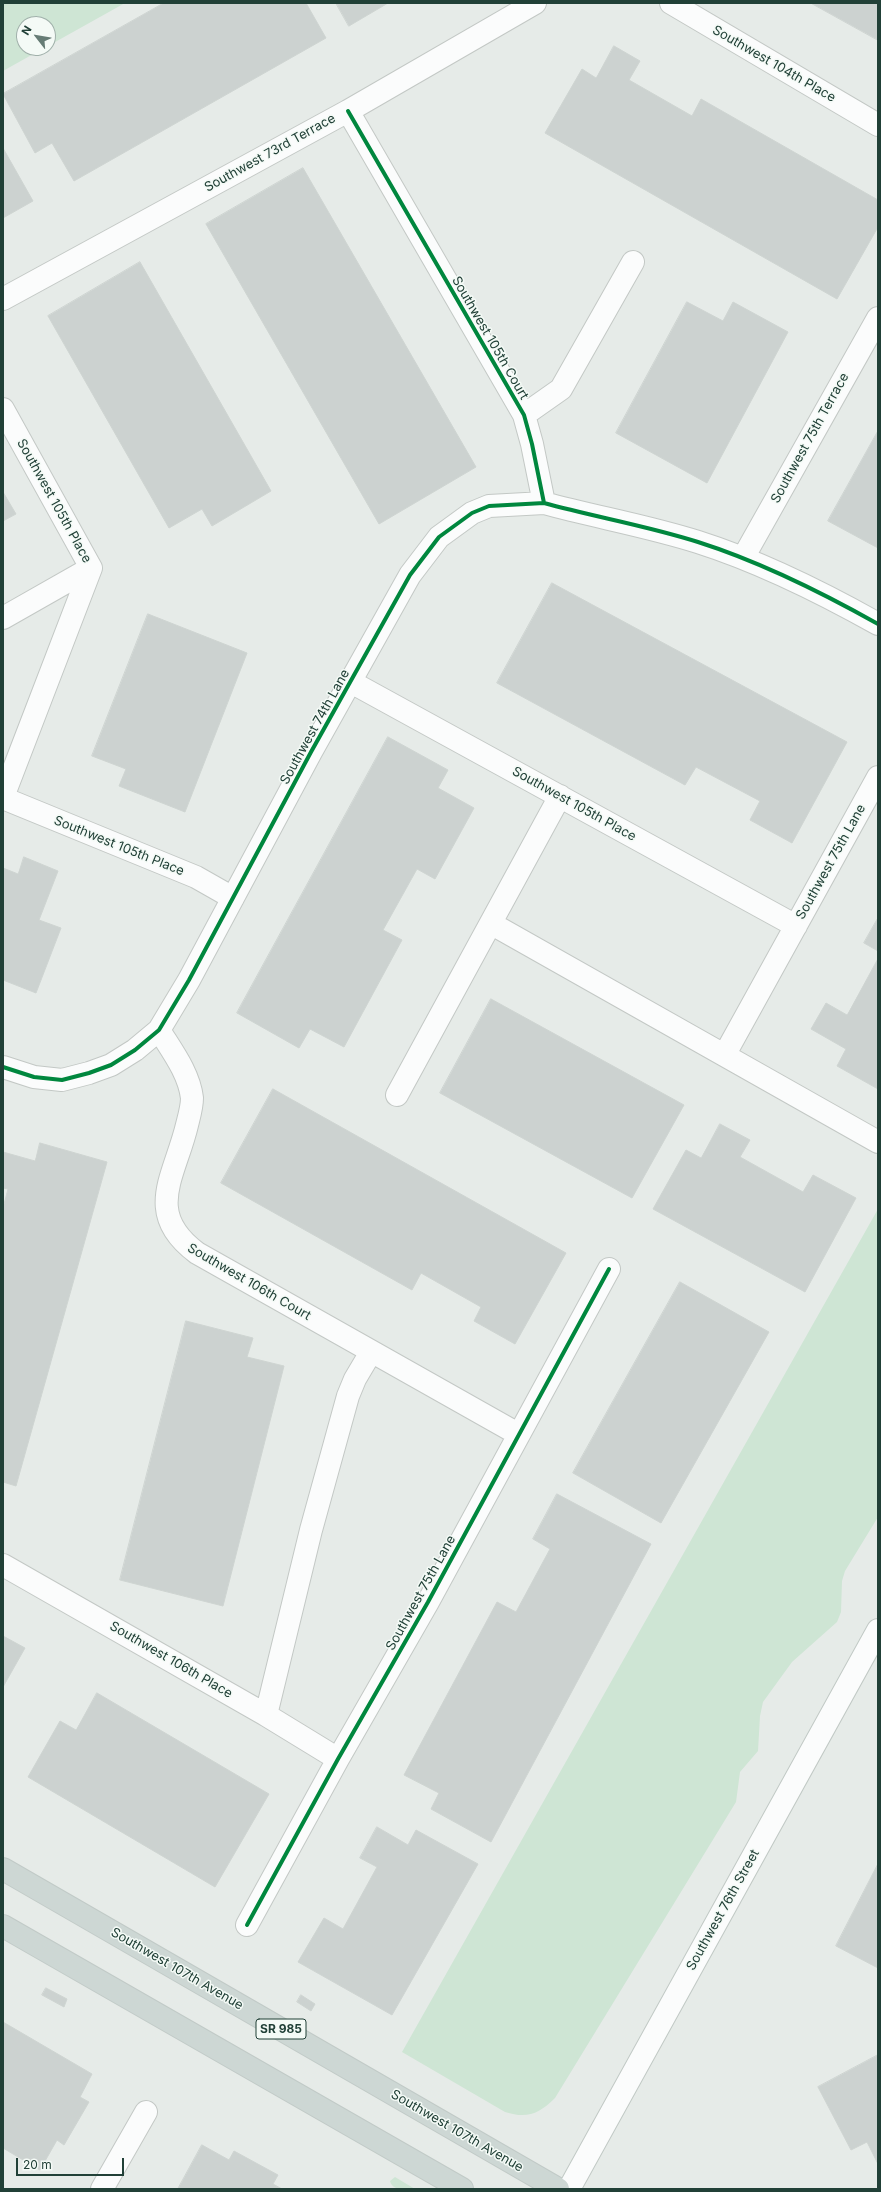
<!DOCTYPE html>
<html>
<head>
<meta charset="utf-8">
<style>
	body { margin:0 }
	#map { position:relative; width:881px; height:2192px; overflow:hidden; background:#e6ebe8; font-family:Inter,sans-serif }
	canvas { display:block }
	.frame { position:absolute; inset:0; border:4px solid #214037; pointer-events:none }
	.north { position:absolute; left:16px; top:16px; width:40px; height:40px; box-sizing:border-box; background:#f4faf6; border:1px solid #a0b0aa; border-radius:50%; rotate:301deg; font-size:11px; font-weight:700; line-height:16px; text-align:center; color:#214037 }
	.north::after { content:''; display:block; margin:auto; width:14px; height:18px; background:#667c75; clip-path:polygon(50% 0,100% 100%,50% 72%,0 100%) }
	.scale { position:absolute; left:16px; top:2158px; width:108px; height:18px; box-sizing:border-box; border:2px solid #214037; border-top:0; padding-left:5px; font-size:12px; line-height:14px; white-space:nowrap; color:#214037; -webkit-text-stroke:3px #f4faf6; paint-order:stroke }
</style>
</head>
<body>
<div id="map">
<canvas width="881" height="2192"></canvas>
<div class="frame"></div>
<div class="north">N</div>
<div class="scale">20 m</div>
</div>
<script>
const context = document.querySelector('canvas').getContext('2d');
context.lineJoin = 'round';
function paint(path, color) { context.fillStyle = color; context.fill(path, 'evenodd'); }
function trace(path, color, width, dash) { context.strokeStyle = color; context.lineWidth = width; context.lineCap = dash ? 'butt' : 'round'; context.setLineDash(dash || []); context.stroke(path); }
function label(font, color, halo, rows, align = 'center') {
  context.font = font + ' Inter,sans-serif'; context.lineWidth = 3; context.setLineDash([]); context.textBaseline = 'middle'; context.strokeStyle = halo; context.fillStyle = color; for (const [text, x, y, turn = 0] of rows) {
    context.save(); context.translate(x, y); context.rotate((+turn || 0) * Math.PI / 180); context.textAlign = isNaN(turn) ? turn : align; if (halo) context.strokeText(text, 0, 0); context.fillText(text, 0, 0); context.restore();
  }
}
paint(new Path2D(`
	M3,3h122l-77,43v-22h-24v24h20l-41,23z
	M878,1209v308l-33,54 -3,10 -1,31 -4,10 -45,40 -29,40 -3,14 -2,35 -18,21 -4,30 -181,296c-16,16 -28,21 -50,14l-103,-60z
	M395,2177l20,12c-9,0 -22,3 -25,-8z`), '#cee5d4');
const building = new Path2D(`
	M164,3h142l20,35 -252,143 -22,-38 -17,10 -32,-59z
	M336,3h52l-39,23z
	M811,3h67v37z
	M614,46l26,15 -11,19 63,36 9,-17 177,101v27l-41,72 -292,-166 37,-64 14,9z
	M3,148l30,53 -30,17z
	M303,168l173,299 -97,57 -173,-300z
	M140,262l131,229 -59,35 -10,-17 -33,19 -121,-212z
	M687,302l36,19 10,-19 55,30 -81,151 -91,-50z
	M878,431v117l-50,-27z
	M3,492l13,22 -13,7z
	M552,583l295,159 -55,101 -42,-23 10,-19 -64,-34 -11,18 -188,-102z
	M148,614l99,39 -62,159 -66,-26 7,-17 -34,-13z
	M388,737l60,33 -10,18 36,20 -39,71 -18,-10 -34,61 19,10 -58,107 -34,-18 -11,19 -62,-35z
	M24,857l34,14 -19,49 22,8 -25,65 -33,-13v-112l15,6z
	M878,918v33l-14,-8z
	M878,959v130l-41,-23 9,-17 -35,-20 15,-26 21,12z
	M491,999l193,106 -52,93 -192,-105z
	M273,1089l293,164 -51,91 -41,-23 7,-14 -60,-34 -9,17 -191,-107z
	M720,1124l30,16 -10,17 63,35 10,-17 43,23 -51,94 -152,-83 33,-59 15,8z
	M40,1143l67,19 -91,324 -13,-4v-274l5,-19 -5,-1v-36l32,9z
	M680,1282l89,50 -108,191 -88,-50z
	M186,1321l67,17 -6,19 37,9 -61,240 -103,-26z
	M557,1494l94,50 -160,298 -60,-33 8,-16 -35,-18 93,-173 19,10 34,-63 -17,-10z
	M3,1636l22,12 -22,39z
	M97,1693l172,101 -54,93 -187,-110 32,-56 16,9z
	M377,1827l31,18 8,-15 62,34 -86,151 -94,-53 26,-44 19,11 34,-62 -17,-9z
	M878,1864v104l-42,-22z
	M46,1988l21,11 -3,8 -22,-12z
	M301,1995l14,9 -4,7 -14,-9z
	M3,2022l89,52 -12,23 9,5 -25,43 -7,-5 -17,30 -37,-22z
	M878,2055v109l-11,-22 -16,8 -33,-63z
	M202,2145l27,15 5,-9 44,24 -5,9 9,5h-104z`);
paint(building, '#ccd2d0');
trace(building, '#ced4d1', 1);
const street = new Path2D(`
	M671,3l207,122
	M348,111l176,304 8,29 12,59c51,14 104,23 154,39 63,20 123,50 180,82
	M3,299l345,-188 187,-108
	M3,409l88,159 -88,50
	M524,415l37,-26 72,-127
	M743,558l135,-240
	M351,682l445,244
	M3,797l88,-229
	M3,798l193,79 37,21
	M492,924l386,218
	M159,1030c13,21 30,43 33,68 0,9 -3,19 -5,27 -12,51 -44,88 10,128l321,181
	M725,1054l153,-277
	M3,1067l31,10 28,3 27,-7 22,-8 24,-15 24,-20 30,-50 122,-228 99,-177 29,-38 33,-24 17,-7 55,-3
	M397,1095l163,-299
	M3,1565l263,150 72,44
	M266,1715l45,-185 37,-134 7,-17 16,-27
	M247,1925l91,-166 90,-157 181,-333
	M102,2189l44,-77`);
const secondary = new Path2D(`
	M569,2189l309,-559`);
const primary = new Path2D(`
	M3,1869l555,320
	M3,1926l459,263`);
trace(street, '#c3c8c5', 24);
trace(secondary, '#c1c9c5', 24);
trace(primary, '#c1cac7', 24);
trace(street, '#fbfcfc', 22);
trace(secondary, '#fbfcfc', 22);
trace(primary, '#cdd7d4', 22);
trace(new Path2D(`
	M348,111l176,304 8,29 12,59c51,14 104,23 154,39 63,20 123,50 180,82
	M3,1067l31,10 28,3 27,-7 22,-8 24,-15 24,-20 30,-50 122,-228 99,-177 29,-38 33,-24 17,-7 55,-3
	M247,1925l91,-166 90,-157 181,-333`), '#00873e', 4);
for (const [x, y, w] of [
	[281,2029,50]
]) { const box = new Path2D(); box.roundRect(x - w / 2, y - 10, w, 20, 3); context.fillStyle = '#f4faf6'; context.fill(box); trace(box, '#214037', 1); }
label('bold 12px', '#214037', null, [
	["SR 985",281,2029]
]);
label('13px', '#214037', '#f4faf6', [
	["Southwest 104th Place",774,64,30],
	["Southwest 73rd Terrace",270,153,-29],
	["Southwest 105th Court",490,338,60],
	["Southwest 75th Terrace",810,438,-61],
	["Southwest 105th Place",54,501,61],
	["Southwest 74th Lane",315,727,-61],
	["Southwest 105th Place",574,804,29],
	["Southwest 105th Place",119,846,22],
	["Southwest 75th Lane",831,862,-61],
	["Southwest 106th Court",249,1282,30],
	["Southwest 75th Lane",421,1593,-61],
	["Southwest 106th Place",171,1660,30],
	["Southwest 76th Street",723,1910,-61],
	["Southwest 107th Avenue",177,1969,30],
	["Southwest 107th Avenue",457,2131,30]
]);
</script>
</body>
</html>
